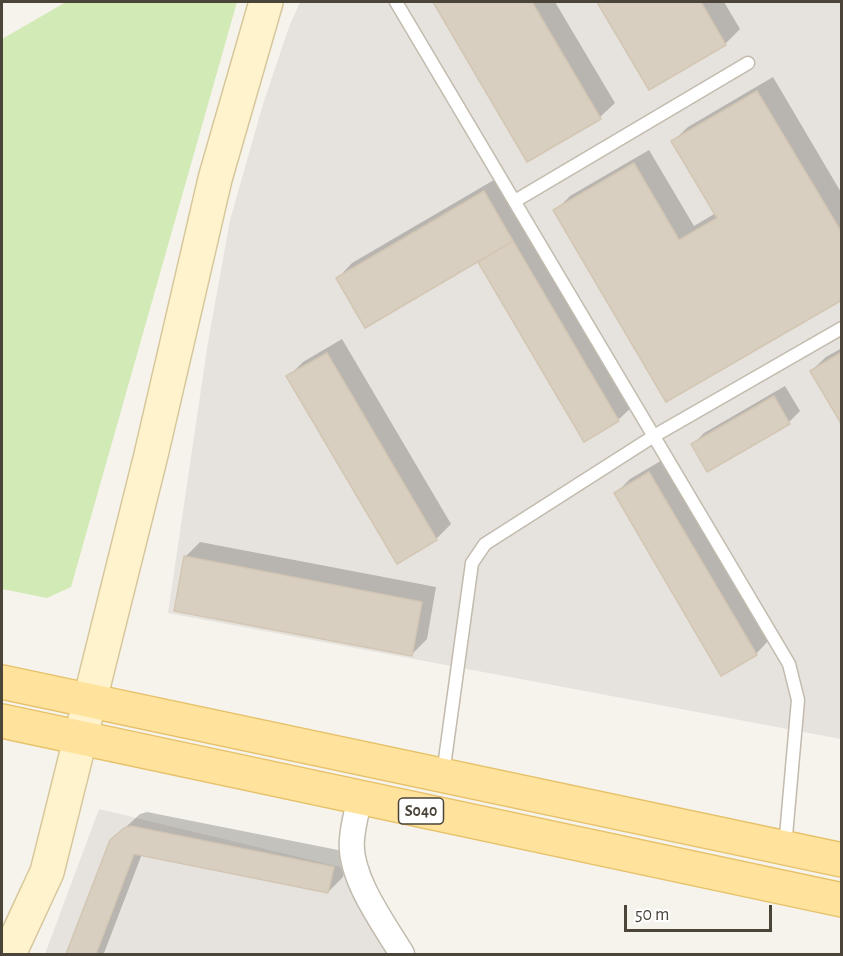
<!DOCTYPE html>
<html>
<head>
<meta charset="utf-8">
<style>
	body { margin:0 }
	#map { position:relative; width:843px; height:956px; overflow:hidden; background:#f6f3ec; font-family:"Alegreya Sans",sans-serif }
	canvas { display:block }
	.frame { position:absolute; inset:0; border:3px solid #4b4439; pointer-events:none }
	.scale { position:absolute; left:624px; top:905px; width:148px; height:27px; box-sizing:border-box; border:3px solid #4b4439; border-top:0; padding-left:8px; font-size:18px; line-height:21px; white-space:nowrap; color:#4b4439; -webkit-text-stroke:4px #fff; paint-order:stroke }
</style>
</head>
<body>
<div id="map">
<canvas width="843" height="956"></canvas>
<div class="frame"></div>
<div class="scale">50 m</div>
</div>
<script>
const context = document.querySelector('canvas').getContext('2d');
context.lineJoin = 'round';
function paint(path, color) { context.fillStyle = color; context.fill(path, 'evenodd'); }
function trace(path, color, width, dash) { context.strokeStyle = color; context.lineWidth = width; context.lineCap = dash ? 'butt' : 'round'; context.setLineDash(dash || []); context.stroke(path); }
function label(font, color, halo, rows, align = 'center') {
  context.font = font + ' "Alegreya Sans",sans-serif'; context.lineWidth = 4.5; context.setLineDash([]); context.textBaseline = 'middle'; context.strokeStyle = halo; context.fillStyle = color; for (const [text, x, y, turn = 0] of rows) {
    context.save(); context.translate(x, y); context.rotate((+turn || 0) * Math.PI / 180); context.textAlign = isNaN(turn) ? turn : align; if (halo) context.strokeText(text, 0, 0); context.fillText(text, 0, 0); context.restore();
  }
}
paint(new Path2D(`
	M300,2h541v737l-673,-126 40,-271 22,-122 33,-116 26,-77z
	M99,809l241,58 51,87h-346z`), '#e6e2dd');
paint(new Path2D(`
	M66,2h171l-166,585 -24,11 -45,-9v-550z`), '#d2eab5');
paint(new Path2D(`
	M435,2h120l60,101 -15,14 -72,43z
	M598,2h126l16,27 -15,15 -75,44z
	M773,77l69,117v104l-287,-87 15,-15 79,-46 45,76 22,-13 -43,-72 15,-14z
	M499,177l134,229 -15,14 -34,20 -106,-180 -140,18 14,-15z
	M342,339l109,185 -15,15 -148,-162 15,-15z
	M842,348v74l-31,-51 15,-14z
	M785,386l15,25 -11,11 -97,23 12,-12z
	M664,459l106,180 -14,15 -140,-161 14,-14z
	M200,542l236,45 -9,52 -15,15 -227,-97z
	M147,812l201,40 -5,25 -15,15 -186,-38 -38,99 -36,1 43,-113 29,-27z`), '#0003');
const building = new Path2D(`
	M433,2h99l69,117 -74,43z
	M597,2h104l25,43 -77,45z
	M757,91l85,142v67l-176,102 -113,-192 81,-47 45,77 38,-22 -46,-77z
	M484,191l29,50 -148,87 -29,-50z
	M513,241l106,180 -35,21 -106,-180z
	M842,352v73l-32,-54z
	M327,353l110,187 -40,24 -111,-188z
	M774,396l16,28 -83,48 -16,-28z
	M649,472l108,183 -36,21 -107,-183z
	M184,556l238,46 -10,54 -238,-45z
	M131,826l203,41 -6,26 -194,-39 -38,100h-30l44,-114 14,-12z`);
paint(building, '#d8cfc1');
trace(building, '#d3c7b4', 1.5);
const lane = new Path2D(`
	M396,2l393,662 9,36 -13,147
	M515,201l233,-138
	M443,774l29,-211 13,-19 169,-108 188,-108`);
const street = new Path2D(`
	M360,797c-3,14 -7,28 -8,42 -4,37 32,85 50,115`);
const secondary = new Path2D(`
	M9,954l38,-82 104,-417 64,-276 51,-177`);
const primary = new Path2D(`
	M2,682l840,178
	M2,721l840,179`);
trace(lane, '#c2bbae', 15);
trace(street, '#c2bbae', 27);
trace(secondary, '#d6c79b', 36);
trace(primary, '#e6c16a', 36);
trace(lane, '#fff', 12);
trace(street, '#fff', 24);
trace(secondary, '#fff3cd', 33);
trace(primary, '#ffe39c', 33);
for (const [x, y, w] of [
	[421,811,45]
]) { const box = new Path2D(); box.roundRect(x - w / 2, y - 13, w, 26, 4.5); context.fillStyle = '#fff'; context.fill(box); trace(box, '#4b4439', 1.5); }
label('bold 16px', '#4b4439', null, [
	["S040",421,811]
]);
</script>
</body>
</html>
